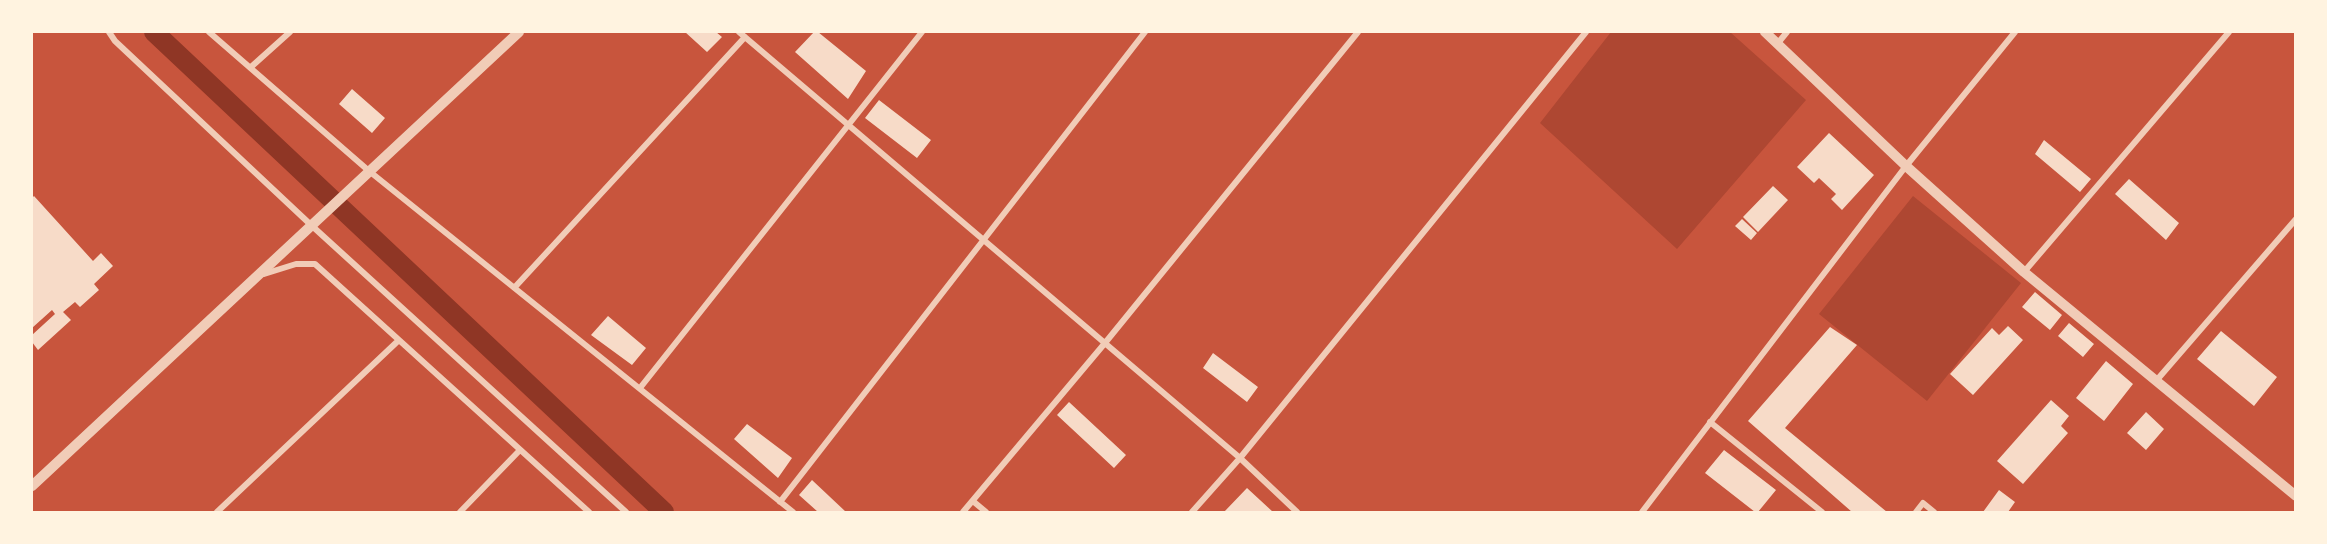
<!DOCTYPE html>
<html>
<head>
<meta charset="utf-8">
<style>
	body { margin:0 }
	#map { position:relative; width:2327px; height:544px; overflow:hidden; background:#c8553d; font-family:"DejaVu Sans",sans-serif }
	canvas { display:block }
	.frame { position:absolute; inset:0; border:33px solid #fff3e0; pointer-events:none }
</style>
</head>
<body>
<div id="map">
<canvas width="2327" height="544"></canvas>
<div class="frame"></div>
</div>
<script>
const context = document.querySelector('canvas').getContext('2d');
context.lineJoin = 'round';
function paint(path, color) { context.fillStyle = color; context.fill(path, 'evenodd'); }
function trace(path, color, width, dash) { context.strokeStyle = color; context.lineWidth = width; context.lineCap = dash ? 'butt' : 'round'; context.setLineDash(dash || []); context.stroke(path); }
paint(new Path2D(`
	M1611,32h119l76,68 -129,149 -137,-126z
	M1913,196l108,87 -94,118 -108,-87z`), '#ae4732');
trace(new Path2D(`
	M154,32l510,480`), '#8f3625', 20);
paint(new Path2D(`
	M685,32h31l6,5 -15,15z
	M814,32h4l48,39 -18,28 -53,-47z
	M352,89l33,29 -13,15 -33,-29z
	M879,100l52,40 -14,18 -52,-40z
	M1829,133l45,42 -32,35 -11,-11 5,-5 -17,-16 -5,5 -17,-16z
	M2044,140l47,39 -11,13 -45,-38z
	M2129,179l50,44 -13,17 -51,-46z
	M1773,186l15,14 -30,32 -15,-15z
	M34,196l59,65 8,-8 12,13 -19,18 5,6 -19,17 -5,-5 -12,10 8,8 -33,30 -6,-8v-7l23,-21 -3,-4 -20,18v-130z
	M1742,219l15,14 -6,7 -16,-14z
	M2035,292l27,23 -12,15 -28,-23z
	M608,316l38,32 -14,17 -41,-30z
	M2069,323l25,21 -11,13 -25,-21z
	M2008,326l15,14 -50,55 -23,-21 42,-46 7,7z
	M1830,327l27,18 -72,83 102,84h-35l-104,-91z
	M2221,331l56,46 -23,29 -57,-47z
	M1213,353l45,34 -11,15 -44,-34z
	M2106,361l27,23 -29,37 -28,-23z
	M2051,400l18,16 -8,10 7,7 -45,51 -26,-23z
	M1069,402l57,53 -12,13 -57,-53z
	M2146,412l18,17 -18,21 -19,-17z
	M747,424l45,34 -14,20 -44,-39z
	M1724,450l52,40 -18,22h-3l-50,-39z
	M812,480l34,32h-28l-19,-17z
	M1247,488l26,24h-49z
	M1999,490l16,12 -7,10h-25z`), '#f7dbc8');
trace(new Path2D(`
	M109,32l6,9 196,184 315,287
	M209,32l160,139 424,341
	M739,32l501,426 57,54
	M1778,43l9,-11
	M251,67l39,-35
	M2024,272l205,-240
	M264,274l32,-10h19l274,248
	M515,287l230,-250
	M2156,381l140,-162
	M640,388l282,-356
	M1710,422l112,90
	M780,502l365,-470
	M974,502l12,10
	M217,512l182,-172
	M460,512l60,-62
	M963,512l142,-169 253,-311
	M1192,512l48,-54 346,-426
	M1642,512l264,-346 109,-134
	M1916,512l7,-9 11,9`), '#f1ccb7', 6);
trace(new Path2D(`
	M1765,32l141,134 118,106 272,224
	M32,486l487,-454`), '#f1ccb7', 10);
</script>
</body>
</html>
